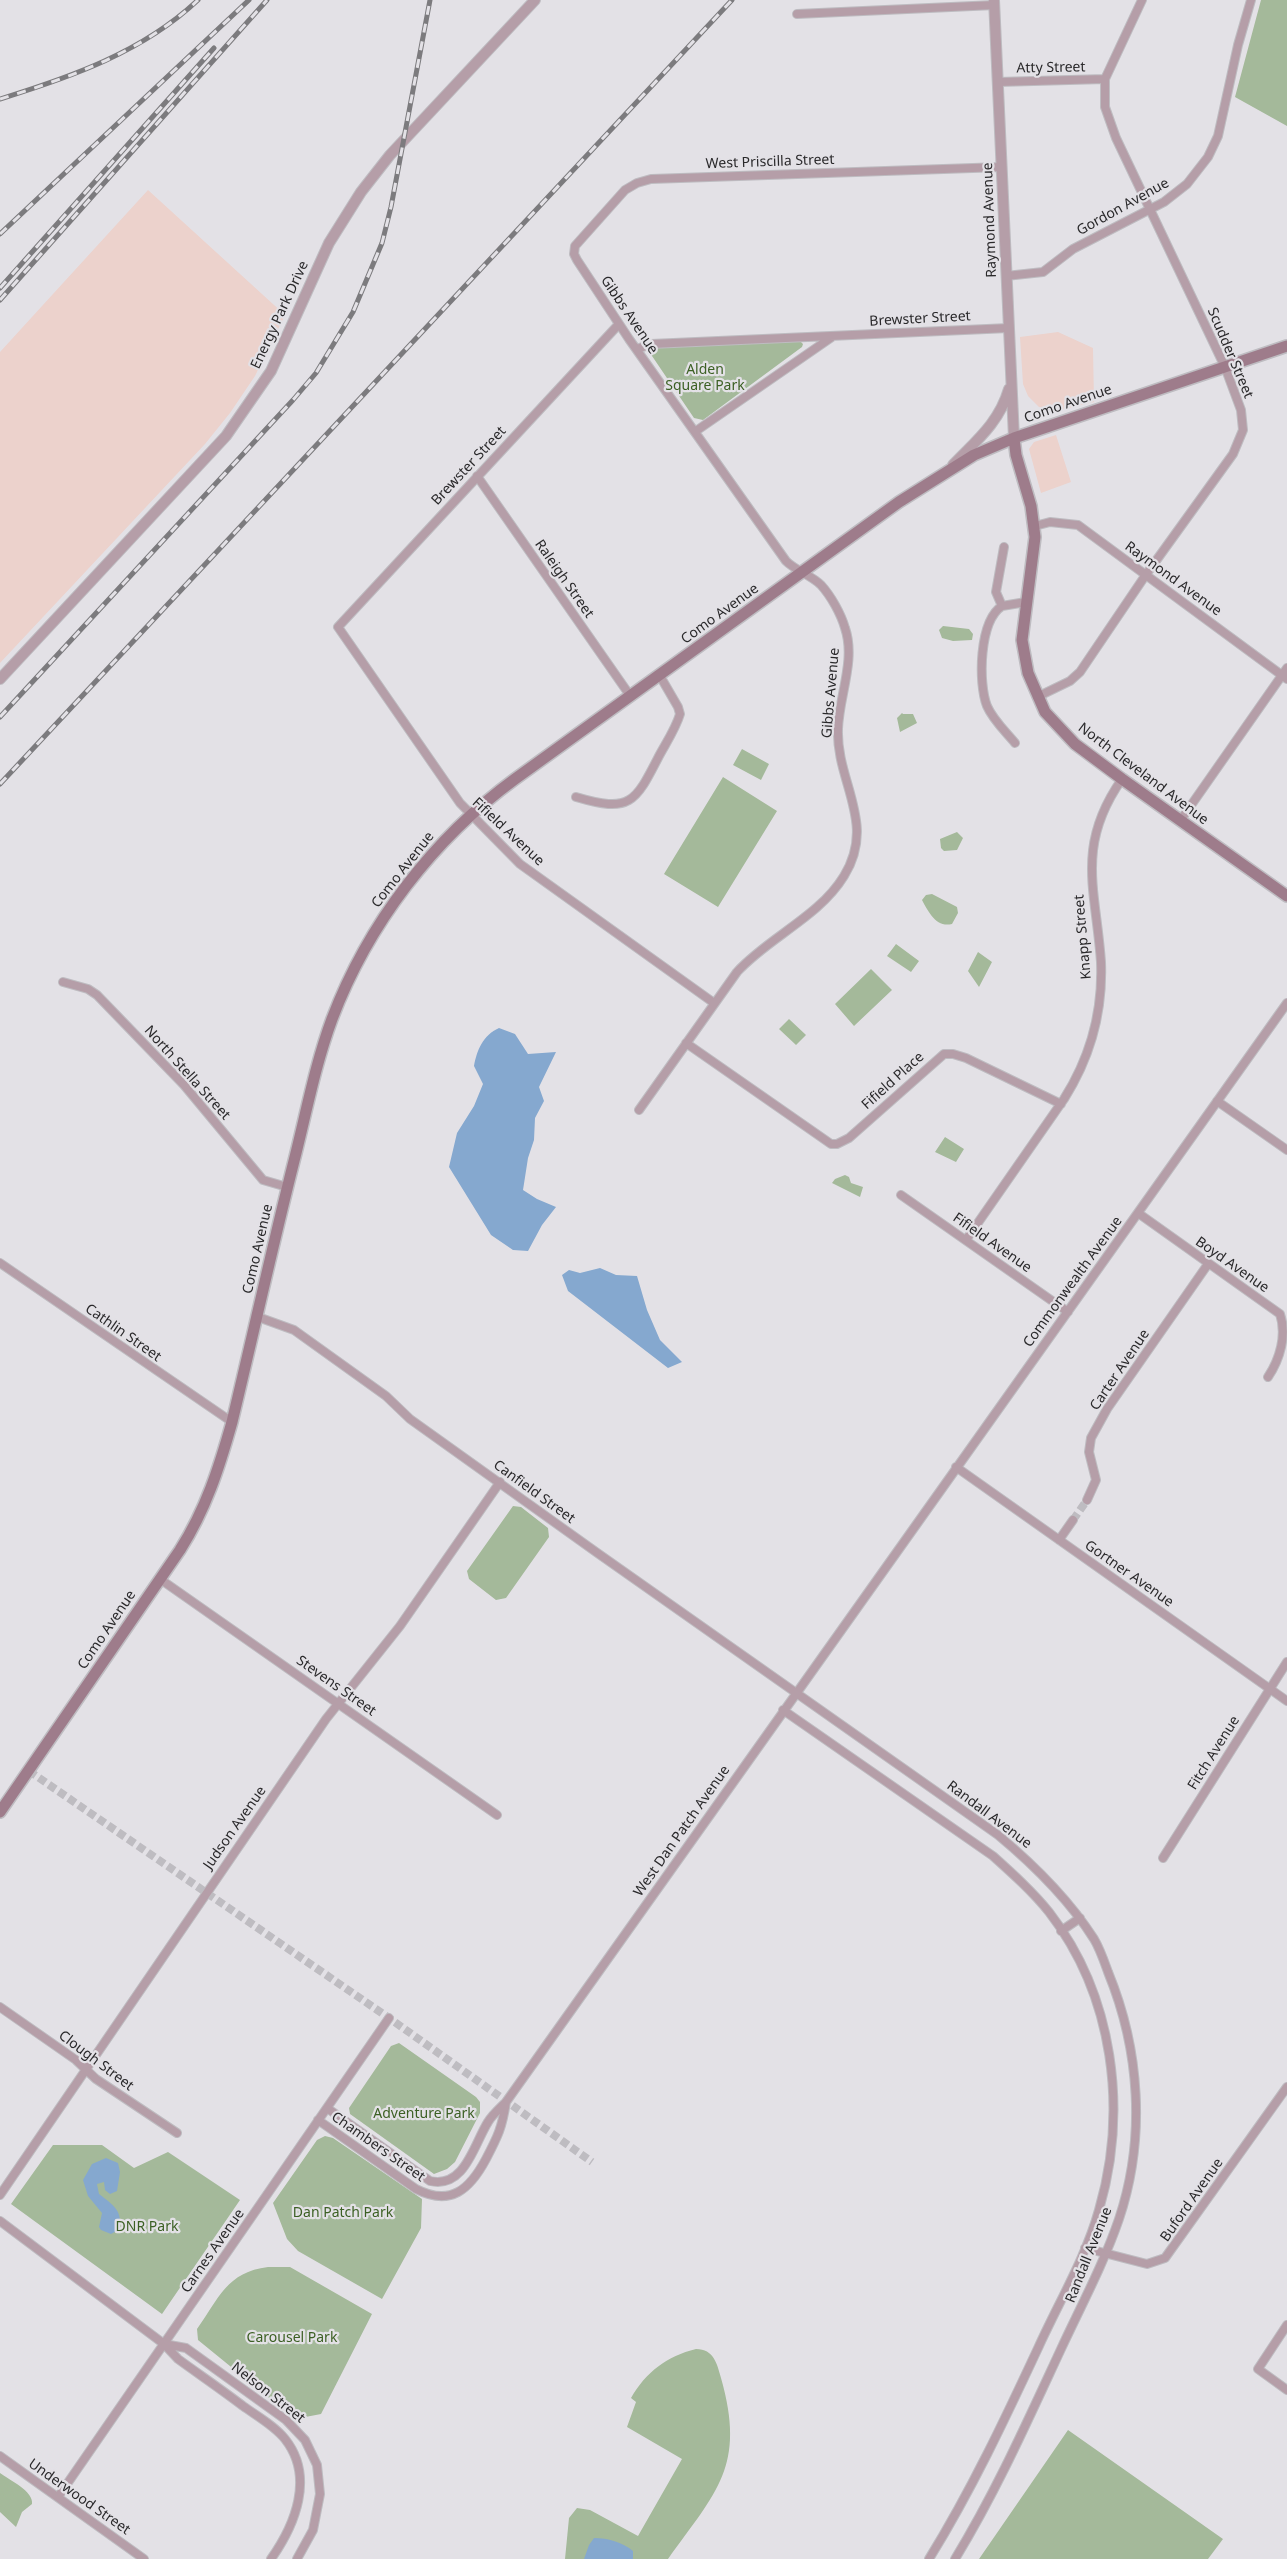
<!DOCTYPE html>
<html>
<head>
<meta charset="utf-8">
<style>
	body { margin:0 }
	canvas { display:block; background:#e3e1e6 }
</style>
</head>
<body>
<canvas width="1287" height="2559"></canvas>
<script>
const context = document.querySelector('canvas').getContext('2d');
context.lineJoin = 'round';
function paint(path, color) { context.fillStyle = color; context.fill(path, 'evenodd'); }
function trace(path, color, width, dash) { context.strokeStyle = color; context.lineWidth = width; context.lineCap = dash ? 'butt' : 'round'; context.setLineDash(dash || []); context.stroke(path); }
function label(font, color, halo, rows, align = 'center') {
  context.font = font + ' "Noto Sans",sans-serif'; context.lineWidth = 4.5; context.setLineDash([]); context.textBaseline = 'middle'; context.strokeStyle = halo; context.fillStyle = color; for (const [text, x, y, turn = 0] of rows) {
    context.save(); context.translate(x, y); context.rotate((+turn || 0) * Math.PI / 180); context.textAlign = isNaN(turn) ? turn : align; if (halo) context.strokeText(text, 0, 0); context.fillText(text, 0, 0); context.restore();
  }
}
paint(new Path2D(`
	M148,190l137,125 -30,61 -25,37 -25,31 -205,219v-311z
	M1058,332l35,16 1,54 -38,9 -17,-4 -11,-11 -5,-12 -3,-47z
	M1056,435l15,47 -30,11 -12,-44 5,-7z`), '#ecd2cc');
paint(new Path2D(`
	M1261,0h26v126l-52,-29z
	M800,341l3,3 -1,3 -99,73 -9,-2 -44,-65 7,-5z
	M943,626l26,3 4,5 -1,6 -19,1 -11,-3 -3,-8z
	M902,713l1,1h10l4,9 -17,9 -3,-14z
	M742,749l27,15 -8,16 -28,-15z
	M723,777l54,34 -59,96 -54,-33z
	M957,832l6,6 -6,12 -13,1 -3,-3 -1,-9z
	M932,894l25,13 1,6 -6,11c-16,4 -24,-13 -30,-24l4,-5z
	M896,944l23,17 -8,11 -24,-16z
	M978,952l14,10 -13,25 -11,-16z
	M871,969l21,21 -38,36 -19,-22z
	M789,1019l17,16 -10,10 -17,-16z
	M945,1137l19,12 -8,13 -21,-10z
	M845,1175l4,2 2,6 12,4 -3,10 -28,-14 3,-4z
	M513,1506l8,1 27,21 1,9 -43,61 -10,2 -27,-21 -2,-8z
	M399,2043l77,54 4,5v11l-25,49 -8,7 -13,5 -84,-60 -1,-6 42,-62z
	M325,2136l8,2 89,61 -1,29 -39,71 -84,-48 -11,-12 -14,-36 44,-63z
	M53,2145h49l32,23 34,-16 72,48 -78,114 -151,-110z
	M268,2267h22l82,47 -51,100 -26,5 -97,-79 -1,-11c22,-31 30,-57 71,-62z
	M696,2349c18,0 21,15 25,29 25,88 -4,113 -53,181h-103l4,-41 8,-10 13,2 48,26 44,-77 -55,-32 9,-25 -5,-4c15,-26 36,-42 65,-49z
	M1068,2430l155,109 -15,20h-229z
	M0,2473c9,7 34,18 32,31l-10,8 -6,15 -16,-15z`), '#a4b99a');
paint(new Path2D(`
	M499,1028l16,6 13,20 28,-2 -17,35 5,14 -9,17 -1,22 -6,18 -5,32 14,9 19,8 -14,18 -14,26 -15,-1 -22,-15 -42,-68 8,-34 17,-27 9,-22 -9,-18c3,-16 9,-31 25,-38z
	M600,1268l16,7 21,1 10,34 13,30 22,22 -14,6 -100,-77 -6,-16 7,-5 11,3z
	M106,2158l12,5 2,9 -3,19 -7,3 -5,-4 -1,-8 -7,2 2,10c13,10 26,18 19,36l-7,4 -10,-4 -2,-3 3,-14 -14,-17 -5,-16 9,-16z
	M594,2538c14,0 28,4 39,13v8h-49l5,-14z`), '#85a8cf');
trace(new Path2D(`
	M1073,1520l14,-20
	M29,1771l360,247 203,144`), '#bebcc1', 8, [8, 4]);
const minor = new Path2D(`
	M797,14l198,-9
	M998,82l107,-3
	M1006,276l37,-4 30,-23 91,-47 23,-18 21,-27 10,-21 20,-91 13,-45
	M619,324l-281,303 122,176 60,61 194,139
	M637,349l14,-5 358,-16
	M696,431l136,-94
	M477,476l154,221
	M1035,526l15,-4 28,3 209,154
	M1004,547l-8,45 6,14c-23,15 -24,77 -15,100 6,14 19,26 28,37
	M1002,606l24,-4
	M1037,697l33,-16 10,-9 65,-96 88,-122 10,-24 -2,-20 -16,-43 -109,-229 -11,-31v-28l37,-79
	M576,797c54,16 59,6 83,-41 7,-13 17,-28 21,-42l-2,-7 -18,-31
	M1180,821l107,-153
	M63,982l25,7 9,6 87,90 79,95 24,7
	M686,1043l145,101h6l12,-6 95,-84h9l13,4 95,46
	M1217,1101l70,49
	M639,1110l98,-138c32,-35 82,-55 107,-96 33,-53 -8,-94 -6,-147 1,-33 18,-69 7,-101 -4,-14 -14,-32 -24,-43 -10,-10 -25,-14 -35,-24l-157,-222 -52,-79 -3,-6 1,-8 50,-56 12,-7 14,-4 351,-12
	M901,1195l167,117
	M1138,1213l142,101c7,21 0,45 -12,63
	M966,1240l98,-141c26,-41 39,-88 37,-137 -5,-72 -26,-116 21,-183
	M0,1263l232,159
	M258,1317l36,13 92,66 24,23 186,133 402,283c36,30 70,63 96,104 6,10 10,22 14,33 32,78 38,166 11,247 -15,44 -38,87 -58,130 -33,71 -65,143 -106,210
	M956,1467l331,234
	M1087,1500l9,-20 -7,-28 2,-14 16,-29 101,-145
	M1059,1540l14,-20
	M160,1579l337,236
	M783,1710l210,146c20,18 40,36 56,56 65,84 79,198 50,298 -13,47 -40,92 -60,136 -34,73 -68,145 -110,213
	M1163,1858l124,-196
	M1061,1931l19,-13
	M0,2007l76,53 20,19 81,54
	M327,2108l103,73c35,8 44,-37 58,-59 4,-7 12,-14 18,-20l781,-1099
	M318,2120l98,69c35,18 54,0 70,-30 12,-23 16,-31 20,-57
	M0,2195l326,-476 74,-93 100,-144
	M0,2221l164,123 14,15c22,16 44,31 65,47 14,10 32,20 42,33 30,38 10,86 -14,120
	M1085,2248l62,16 18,-6 122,-171
	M1287,2325l-29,44 29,21
	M164,2344l22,4 100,72 19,20 12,25 3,29 -7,36 -16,29
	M0,2456l144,103
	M58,2497l331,-479`);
const tertiary = new Path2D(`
	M994,0l20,438
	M953,465c23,-24 46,-42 56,-76
	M0,679l226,-243 45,-65 58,-128 32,-51 29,-37 145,-155`);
const secondary = new Path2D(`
	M1014,438l2,17 15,51 4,31 -13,103 6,33 17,39 30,32 47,35 165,117
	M0,1812l180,-262c26,-41 39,-82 52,-128 21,-87 40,-174 62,-261 12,-47 21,-96 38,-142 36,-95 101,-180 183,-240l384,-277 75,-47 40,-17 273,-92`);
trace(minor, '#bebcc1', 10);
trace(tertiary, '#bebcc1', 12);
trace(secondary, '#bebcc1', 14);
trace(minor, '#b59ea8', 8);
trace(tertiary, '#b59ea8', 10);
trace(secondary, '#9e7c8b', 11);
const rail = new Path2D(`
	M0,99c71,-22 143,-47 198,-99
	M0,234l249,-234
	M0,288l214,-240
	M0,300l267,-300
	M0,717l293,-317 23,-27 37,-61 29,-69 9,-36 39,-207
	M0,784l732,-784`);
trace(rail, '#7c7b7e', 5);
trace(rail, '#e3e1e6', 3, [9]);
label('14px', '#2a292b', '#e3e1e6', [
	["Atty Street",1051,68,-1],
	["West Priscilla Street",770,162,-2],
	["Gordon Avenue",1123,207,-29],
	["Raymond Avenue",990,220,-92],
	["Energy Park Drive",280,315,-65],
	["Gibbs Avenue",629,315,56],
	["Brewster Street",920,319,-3],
	["Scudder Street",1230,353,67],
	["Como Avenue",1068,404,-19],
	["Brewster Street",469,466,-47],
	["Raleigh Street",564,579,55],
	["Raymond Avenue",1173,579,36],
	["Como Avenue",720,614,-36],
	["Gibbs Avenue",831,693,-85],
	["North Cleveland Avenue",1143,774,37],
	["Fifield Avenue",508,832,43],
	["Como Avenue",403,870,-52],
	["Knapp Street",1083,937,-95],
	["North Stella Street",187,1073,48],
	["Fifield Place",893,1081,-42],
	["Fifield Avenue",992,1243,35],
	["Como Avenue",258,1249,-77],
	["Boyd Avenue",1232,1265,35],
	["Commonwealth Avenue",1073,1282,-54],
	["Cathlin Street",123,1333,35],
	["Carter Avenue",1120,1370,-56],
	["Canfield Street",534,1492,36],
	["Gortner Avenue",1129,1574,35],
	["Como Avenue",107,1630,-56],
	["Stevens Street",336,1686,35],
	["Fitch Avenue",1214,1753,-58],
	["Randall Avenue",989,1815,37],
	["Judson Avenue",235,1828,-55],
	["West Dan Patch Avenue",682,1831,-55],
	["Clough Street",96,2061,37],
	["Chambers Street",378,2147,35],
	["Buford Avenue",1192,2200,-55],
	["Carnes Avenue",213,2251,-55],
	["Randall Avenue",1089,2255,-68],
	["Nelson Street",268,2393,38],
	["Underwood Street",79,2497,35]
]);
label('14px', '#3c6024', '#e3e1e6', [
	["Alden",705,370],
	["Square Park",705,386],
	["Adventure Park",424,2114],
	["Dan Patch Park",343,2213],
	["DNR Park",147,2227],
	["Carousel Park",292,2338]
]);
</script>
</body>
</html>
